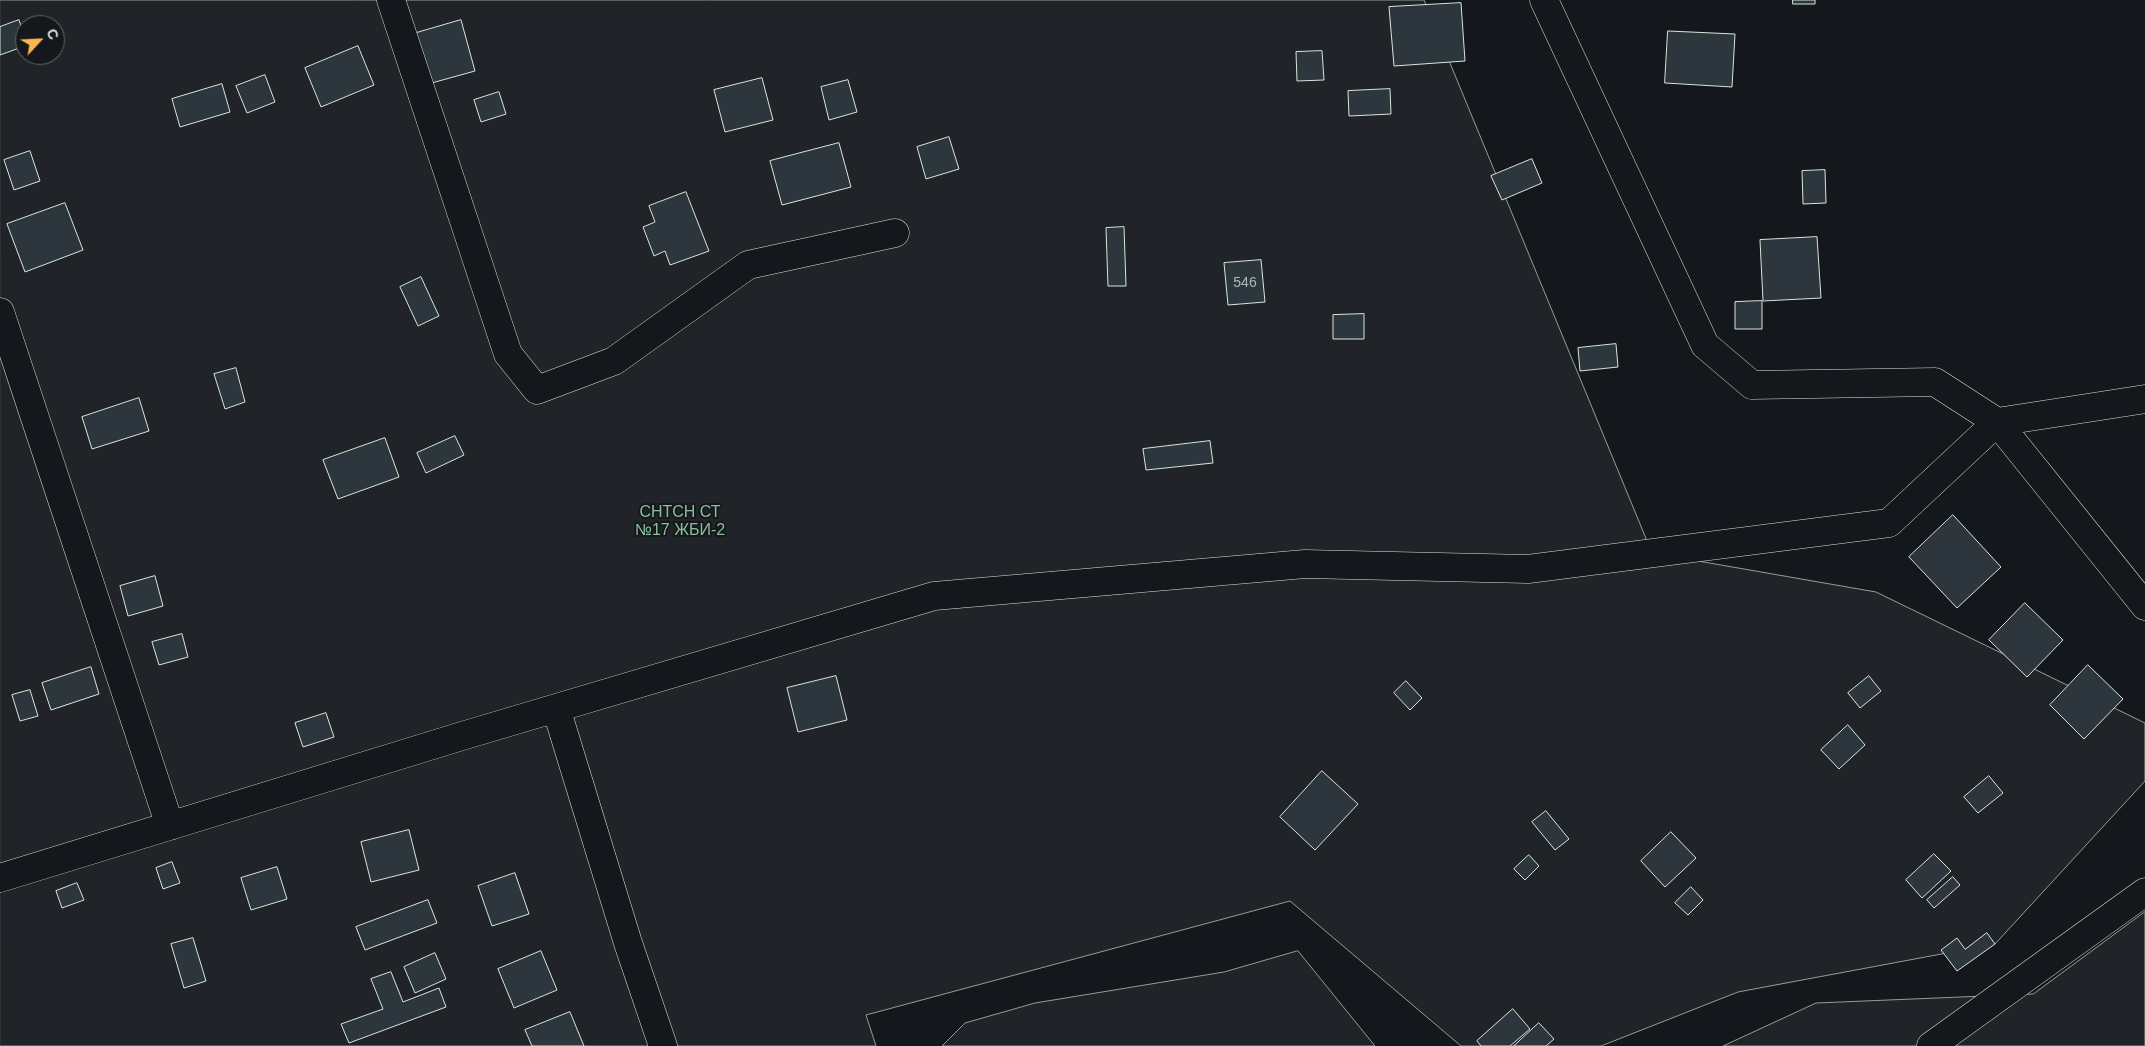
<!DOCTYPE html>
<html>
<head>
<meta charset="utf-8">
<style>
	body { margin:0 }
	#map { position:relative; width:2145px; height:1046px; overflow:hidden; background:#14181c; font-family:Arial,sans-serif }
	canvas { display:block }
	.north { position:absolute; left:15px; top:15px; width:50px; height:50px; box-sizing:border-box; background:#14181c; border:1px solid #626a69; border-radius:50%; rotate:65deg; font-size:14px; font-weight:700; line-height:20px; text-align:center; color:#d8e6dc }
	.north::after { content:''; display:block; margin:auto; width:18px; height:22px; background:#ffb74d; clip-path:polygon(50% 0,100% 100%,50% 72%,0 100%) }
</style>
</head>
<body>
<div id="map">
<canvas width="2145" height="1046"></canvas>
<div class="north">С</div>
</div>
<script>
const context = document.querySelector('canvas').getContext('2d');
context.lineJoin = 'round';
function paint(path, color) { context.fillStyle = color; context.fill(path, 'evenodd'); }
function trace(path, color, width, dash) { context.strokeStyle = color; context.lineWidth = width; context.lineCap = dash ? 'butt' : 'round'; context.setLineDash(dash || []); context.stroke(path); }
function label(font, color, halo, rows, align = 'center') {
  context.font = font + ' Arial,sans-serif'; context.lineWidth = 4; context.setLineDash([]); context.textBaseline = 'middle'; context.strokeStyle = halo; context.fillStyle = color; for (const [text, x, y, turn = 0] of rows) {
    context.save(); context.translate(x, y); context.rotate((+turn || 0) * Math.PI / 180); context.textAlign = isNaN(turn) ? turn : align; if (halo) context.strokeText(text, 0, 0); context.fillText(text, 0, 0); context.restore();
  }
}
const green = new Path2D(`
	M0,0h1424l228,553 224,39 269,131v58l-150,163 -257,48 -137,54h-140l-171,-145 -424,114 10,31h-876zM25,25h30v30h-30z
	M2145,912v134h-422l93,-43 217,-9z
	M1298,951l77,95h-433l23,-23 70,-20 189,-31z`);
paint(green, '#202428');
trace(green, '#939e99', 1);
const building = new Path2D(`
	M1793,0h22v4h-22z
	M1461,3l4,58 -71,5 -5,-59z
	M19,20l6,17v9l-25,9v-28z
	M461,20l14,51 -47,13 -15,-50z
	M1668,31l67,3 -3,53 -67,-4z
	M358,46l16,39 -53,22 -16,-39z
	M1322,51l2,29 -27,1 -1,-29z
	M265,75l10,27 -28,11 -11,-27z
	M762,78l11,42 -48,12 -11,-42z
	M848,80l9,32 -28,8 -8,-33z
	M222,84l8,28 -50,15 -8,-28z
	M1390,89l1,25 -42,2 -1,-25z
	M499,92l7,22 -25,8 -7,-22z
	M949,137l10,32 -33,10 -9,-32z
	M839,143l12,44 -69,18 -12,-44z
	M30,151l10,30 -26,9 -10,-30z
	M1532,159l10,24 -40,17 -11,-24z
	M1825,170l1,33 -23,1 -1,-33z
	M686,192l23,59 -39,14 -5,-14 -11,5 -11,-29 12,-5 -6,-16z
	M65,203l18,47 -58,22 -18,-48z
	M1124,227l2,59h-18l-2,-58z
	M1817,237l4,61 -58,3 -3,-61z
	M1261,260l4,42 -37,3 -4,-42z
	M421,277l18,39 -21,10 -18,-39z
	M1762,301v28h-27v-27z
	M1364,314v25h-31v-24z
	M1616,344l2,23 -38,4 -2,-23z
	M236,368l9,34 -20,7 -11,-35z
	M139,398l10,33 -57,18 -10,-32z
	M455,436l9,19 -38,18 -9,-20z
	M385,438l14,39 -61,22 -15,-39z
	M1210,441l3,22 -67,7 -3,-21z
	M1953,515l48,52 -44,41 -48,-51z
	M155,576l8,30 -35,10 -8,-30z
	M2025,603l38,37 -36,37 -38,-37z
	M182,634l6,23 -29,8 -7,-23z
	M2088,665l35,34 -39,40 -34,-34z
	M91,667l8,27 -48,16 -9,-27z
	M836,676l11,44 -49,12 -11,-44z
	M1869,676l12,15 -21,17 -12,-15z
	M1406,681l16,17 -12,12 -16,-17z
	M30,690l8,26 -18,5 -8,-26z
	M326,713l8,24 -31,10 -8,-24z
	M1848,725l17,20 -26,24 -18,-19z
	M1322,771l36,33 -43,46 -35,-33z
	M1989,776l14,17 -25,20 -14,-16z
	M1546,811l23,28 -14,11 -23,-28z
	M409,830l10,40 -48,12 -10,-40z
	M1671,832l25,26 -31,29 -24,-26z
	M1934,854l17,17 -29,27 -16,-18z
	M1529,855l10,11 -14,14 -11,-11z
	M172,862l8,21 -17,6 -7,-21z
	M277,867l10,32 -36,11 -10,-32z
	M515,873l14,41 -37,12 -14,-40z
	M1953,877l7,8 -26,23 -7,-8z
	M77,883l7,17 -22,8 -6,-17z
	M1691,887l12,13 -15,15 -13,-12z
	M428,900l9,23 -72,27 -9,-23z
	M1987,933l8,11 -38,27 -16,-21 16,-12 8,11z
	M193,938l13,43 -22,7 -13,-44z
	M541,951l16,39 -43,18 -16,-39z
	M435,953l11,26 -31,14 -11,-26z
	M391,972l12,30 36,-14 7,19 -97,36 -8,-19 42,-15 -12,-30z
	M1513,1009l17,20 -20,17h-29l-4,-5z
	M570,1012l14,34h-52l-7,-16z
	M1539,1023l15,16 -8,7h-32z`);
paint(building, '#2c363c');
trace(building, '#d8e6dc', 1);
const minor = new Path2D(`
	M391,0l117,354 29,36 77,-29 134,-96 147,-32
	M1544,0l161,345 47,40 183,-3 62,40 148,-23
	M0,312l170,514
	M556,708l72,235 35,103
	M0,878l462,-142 472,-140 371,-32 223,5 361,-46 108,-101 148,184
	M1931,1046l214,-154`);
trace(minor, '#d8e6dc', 29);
trace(minor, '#14181c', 28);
label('14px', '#adbab4', null, [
	["546",1245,283]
]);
label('16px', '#8ac095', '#14181c', [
	["СНТСН СТ",680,513],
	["№17 ЖБИ-2",680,531]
]);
</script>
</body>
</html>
